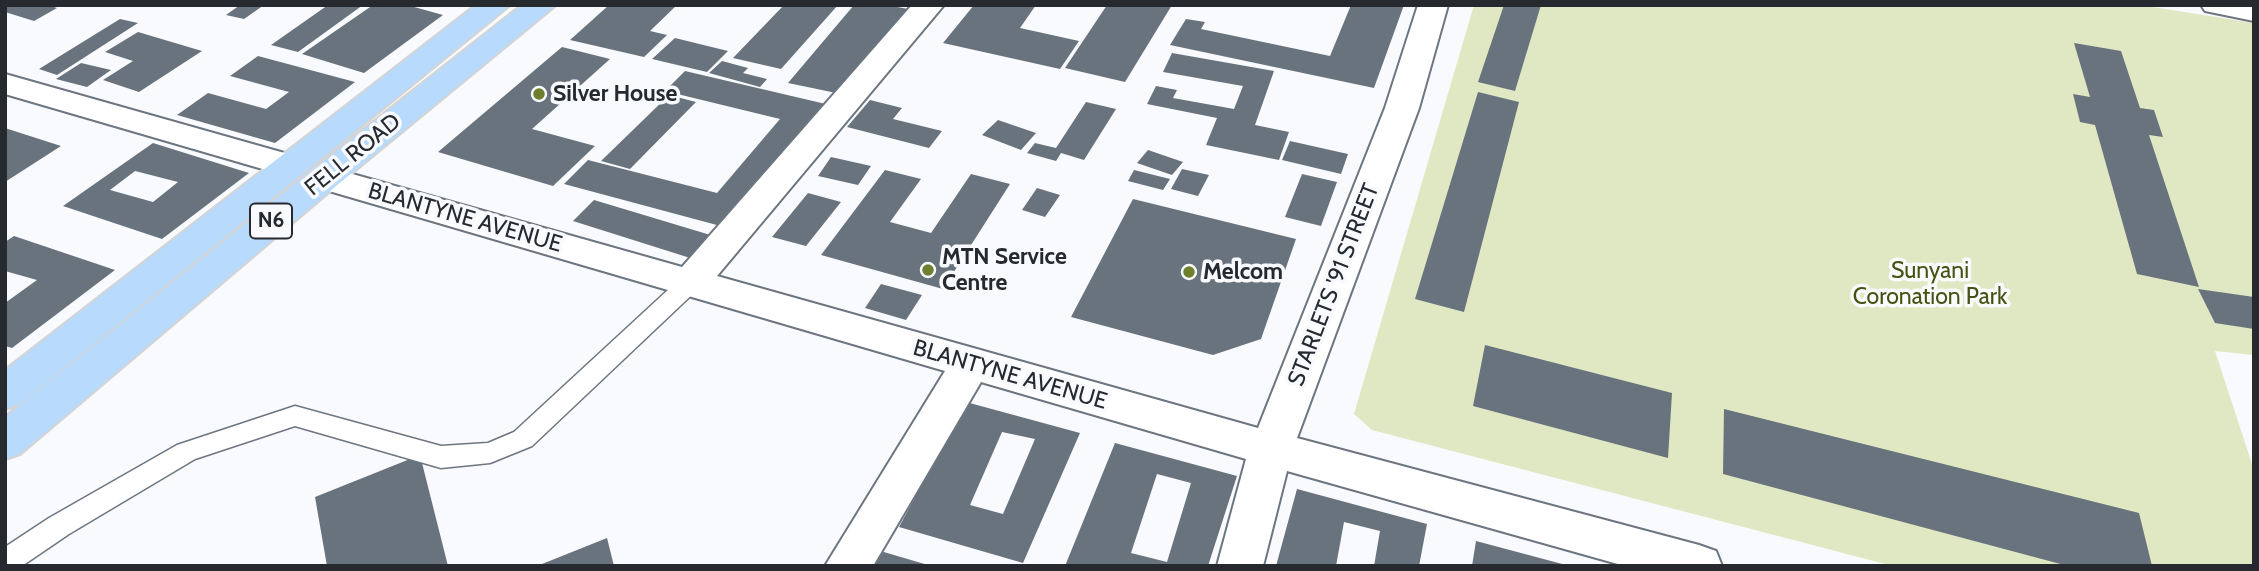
<!DOCTYPE html>
<html>
<head>
<meta charset="utf-8">
<style>
	body { margin:0 }
	#map { position:relative; width:2259px; height:571px; overflow:hidden; background:#f8fafd; font-family:Cabin,sans-serif }
	canvas { display:block }
	.frame { position:absolute; inset:0; border:7px solid #262a2e; pointer-events:none }
</style>
</head>
<body>
<div id="map">
<canvas width="2259" height="571"></canvas>
<div class="frame"></div>
</div>
<script>
const context = document.querySelector('canvas').getContext('2d');
context.lineJoin = 'round';
function paint(path, color) { context.fillStyle = color; context.fill(path, 'evenodd'); }
function trace(path, color, width, dash) { context.strokeStyle = color; context.lineWidth = width; context.lineCap = dash ? 'butt' : 'round'; context.setLineDash(dash || []); context.stroke(path); }
function label(font, color, halo, rows, align = 'center') {
  context.font = font + ' Cabin,sans-serif'; context.lineWidth = 7; context.setLineDash([]); context.textBaseline = 'middle'; context.strokeStyle = halo; context.fillStyle = color; for (const [text, x, y, turn = 0] of rows) {
    context.save(); context.translate(x, y); context.rotate((+turn || 0) * Math.PI / 180); context.textAlign = isNaN(turn) ? turn : align; if (halo) context.strokeText(text, 0, 0); context.fillText(text, 0, 0); context.restore();
  }
}
paint(new Path2D(`
	M1474,5h666l114,18v332l-39,-4 39,119v96h-361l-521,-136 -18,-16z`), '#dfe8c2');
paint(new Path2D(`
	M5,5h43l9,3 -23,13 -29,-9z
	M240,5h24l-20,14 -18,-4z
	M328,5h35l-65,47 -27,-7z
	M373,5h34l36,10 -79,58 -62,-19z
	M609,5h68l-27,26 17,4 -23,22 -74,-17z
	M784,5h54l-57,64 -48,-11z
	M854,5h33l21,4 -67,85 -53,-11z
	M974,5h62l-16,23 59,13 -19,28 -117,-26z
	M1107,5h65l-47,77 -60,-14z
	M1351,5h53l-30,83 -204,-43 16,-26 19,3 -4,7 129,27z
	M1504,5h37l-26,86 -37,-9z
	M120,19l18,4 -81,52 -18,-6z
	M138,32l64,19 -63,41 -36,-12 30,-19 -28,-9z
	M675,38l53,13 -21,21 -55,-13z
	M2074,43l47,8 19,57 14,2 9,27 -14,-2 50,152 -62,-13 -42,-149 -15,-3 -7,-28 17,3z
	M562,47l48,12 -78,70 63,17 -42,40 -115,-34z
	M1172,53l102,18 -19,54 34,7 -10,28 -73,-15 11,-27 -70,-14 9,-18 21,4 -4,8 61,11 9,-23 -80,-14z
	M258,56l97,26 -80,61 -98,-28 31,-22 58,16 23,-17 -59,-16z
	M722,61l26,7 -5,5 24,6 -7,8 -51,-14z
	M81,63l30,7 -24,17 -31,-8z
	M685,71l145,34 -102,123 -164,-44 24,-24 129,33 63,-74 -115,-28z
	M1478,92l41,10 -55,210 -49,-13z
	M669,95l27,7 -66,67 -29,-8z
	M870,100l32,8 -9,11 49,12 -13,17 -82,-21z
	M1086,102l30,7 -32,51 -23,-7 -5,8 -29,-8 8,-10 21,5z
	M998,120l38,13 -15,17 -39,-15z
	M5,128l56,18 -56,36z
	M1290,141l58,13 -7,20 -59,-14z
	M153,143l96,30 -87,66 -99,-33zM135,171l43,11 -25,20 -43,-12z
	M1148,150l35,12 -11,13 -35,-12z
	M831,157l40,9 -13,19 -40,-9z
	M1182,169l27,6 -11,21 -27,-7z
	M885,170l36,9 -31,43 41,11 40,-59 39,10 -67,105 -122,-34z
	M1134,170l36,9 -7,11 -35,-9z
	M1302,174l35,8 -16,44 -36,-9z
	M1037,188l23,7 -15,22 -23,-7z
	M808,193l33,9 -35,44 -34,-9z
	M1133,199l163,40 -35,100 -48,16 -142,-38z
	M594,200l133,40 -21,23 -133,-42z
	M14,236l101,34 -103,78 -7,-2v-43l32,-23 -32,-9v-29z
	M881,284l41,11 -16,25 -41,-12z
	M2198,289l56,8v32l-39,-6z
	M1485,345l187,48 -4,65 -195,-52z
	M966,402l114,31 -57,130 -124,-36zM1002,432l33,7 -32,75 -33,-9z
	M1724,409l415,104 13,53h-84l-345,-92z
	M1115,443l122,33 -29,90h-143zM1157,474l34,9 -24,79 -36,-9z
	M420,455l28,111h-121l-12,-69z
	M1297,489l130,35 -8,42h-45l6,-35 -36,-9 -8,44h-60z
	M607,538l7,28h-77z
	M1476,541l90,24v1h-94z
	M877,550l51,15v1h-60z`), '#69737d');
const lane = new Path2D(`
	M690,275l8,2 3,6 -3,6 -166,157 -42,17 -49,5 -146,-42 -100,33 -126,75 -47,32h-17v-19l44,-29 128,-73 118,-39 146,40 47,-3 26,-11 168,-155z`);
const street = new Path2D(`
	M912,5h32l-227,271 541,152 127,-320 33,-103h30l-29,103 -122,330 402,107 17,6 6,15h-97l-338,-95 -24,95h-46l29,-107 -265,-77 -108,184h-48l120,-195 -633,-185 -6,-8 6,-8 12,-4 358,101z
	M2201,5h53v16l-49,-10z
	M5,74l297,84 5,8 -5,8 -12,3 -285,-83z`);
const primary = new Path2D(`
	M476,5h34l-490,399 -15,5v-39z
	M522,5h34l-220,181 -316,268 -15,5v-42l307,-247z`);
trace(lane, '#6c7680', 3);
trace(street, '#6c7680', 4);
trace(primary, '#d4d4d5', 4);
paint(lane, '#fff');
paint(street, '#fff');
paint(primary, '#b8dafd');
for (const [x, y, r, color] of [
	[539,94,7,"#707f2d"],
	[928,270,7,"#707f2d"],
	[1189,272,7,"#707f2d"]
]) { const dot = new Path2D(); dot.arc(x, y, r, 0, 2 * Math.PI); context.fillStyle = color; context.fill(dot); trace(dot, '#f8fafd', 2.5); }
for (const [x, y, w] of [
	[271,221,42]
]) { const box = new Path2D(); box.roundRect(x - w / 2, y - 17.5, w, 35, 5); context.fillStyle = '#f8fafd'; context.fill(box); trace(box, '#262a2e', 2); }
label('bold 21px', '#262a2e', null, [
	["N6",271,221]
]);
label('bold 23px', '#262a2e', '#f8fafd', [
	["Silver House",553,94],
	["MTN Service",942,257],
	["Centre",942,283],
	["Melcom",1203,272]
], 'left');
label('23px', '#262a2e', '#f8fafd', [
	["FELL ROAD",353,155,-39],
	["BLANTYNE AVENUE",465,218,16],
	["STARLETS '91 STREET",1334,285,-69],
	["BLANTYNE AVENUE",1010,375,16]
]);
label('23px', '#475212', '#f8fafd', [
	["Sunyani",1930,271],
	["Coronation Park",1930,297]
]);
</script>
</body>
</html>
